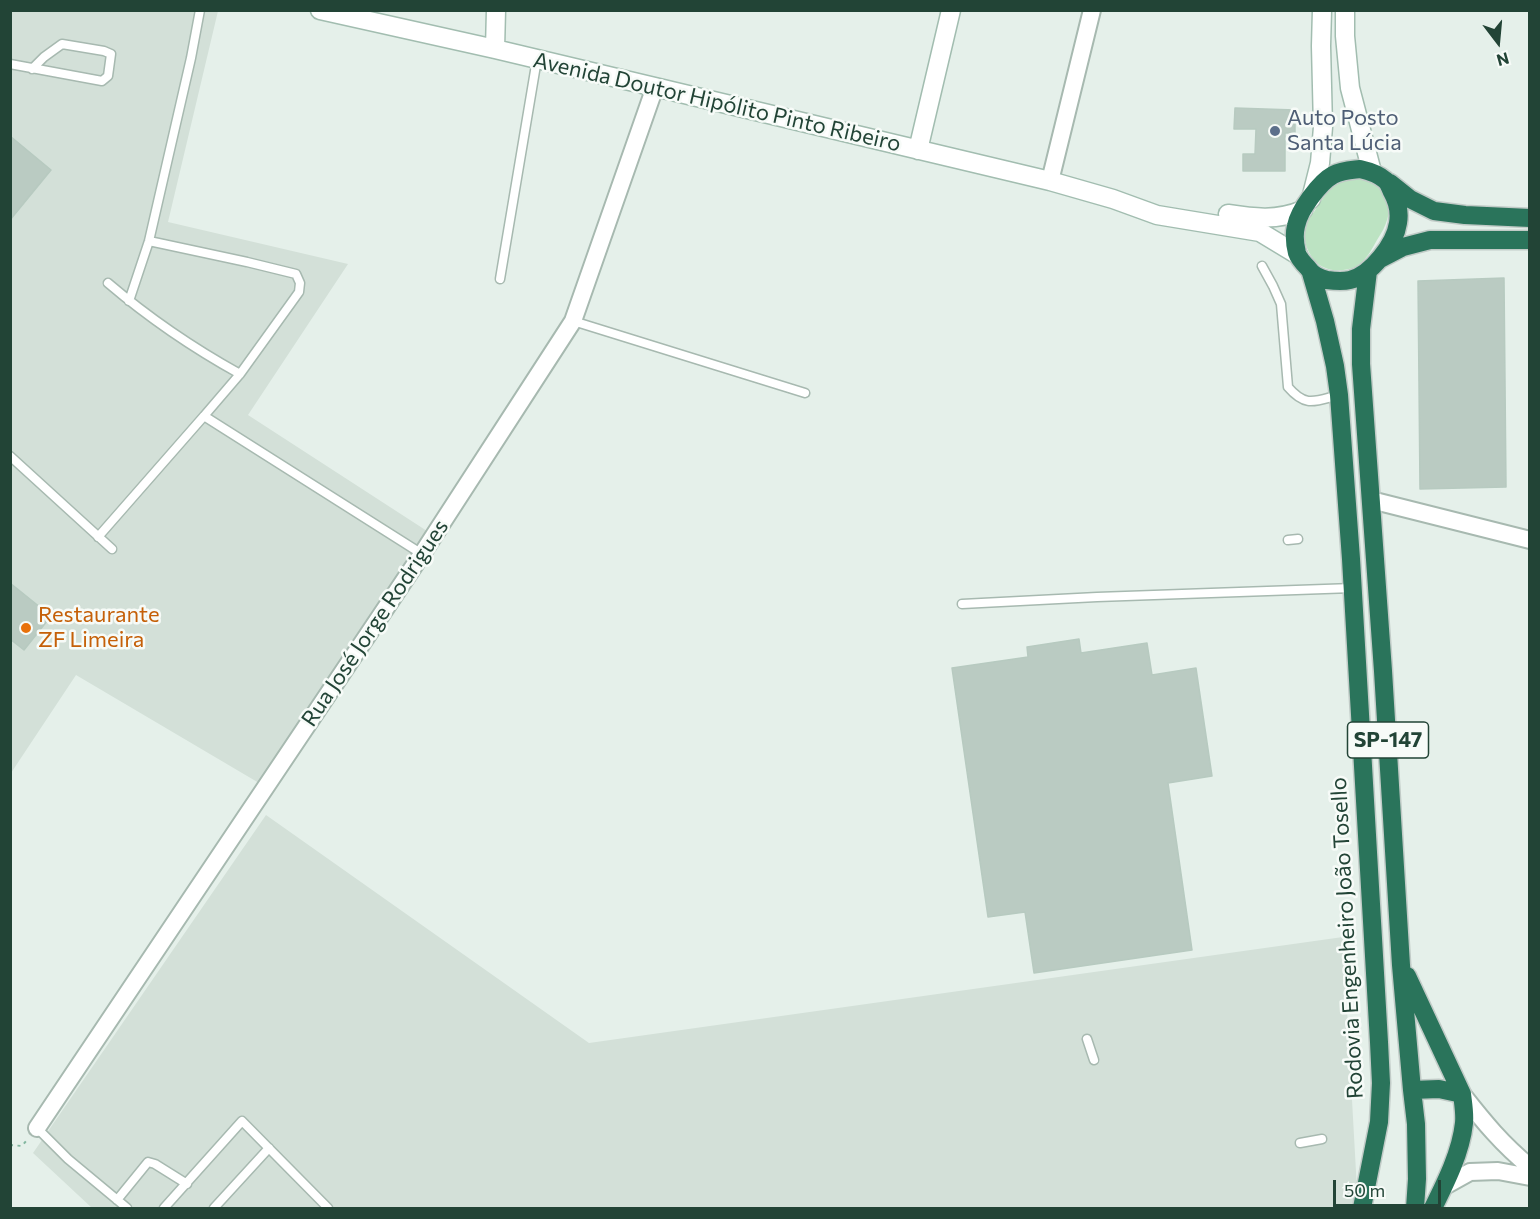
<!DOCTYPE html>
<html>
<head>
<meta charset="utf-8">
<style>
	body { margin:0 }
	#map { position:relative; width:1540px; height:1219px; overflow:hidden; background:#e5f0ea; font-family:Commissioner,sans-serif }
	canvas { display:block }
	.frame { position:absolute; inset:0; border:12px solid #224436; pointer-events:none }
	.north { position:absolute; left:1468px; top:12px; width:60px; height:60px; -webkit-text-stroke:4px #f7fbf8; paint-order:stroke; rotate:164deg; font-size:16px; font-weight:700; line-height:24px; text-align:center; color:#224436 }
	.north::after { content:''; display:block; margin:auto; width:21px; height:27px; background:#224436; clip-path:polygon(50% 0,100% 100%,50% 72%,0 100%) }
	.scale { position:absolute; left:1333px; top:1180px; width:108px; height:27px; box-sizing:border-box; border:3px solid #224436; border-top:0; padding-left:8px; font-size:18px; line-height:21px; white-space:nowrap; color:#224436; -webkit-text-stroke:4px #f7fbf8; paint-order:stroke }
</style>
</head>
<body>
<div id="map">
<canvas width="1540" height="1219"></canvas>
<div class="frame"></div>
<div class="north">N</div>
<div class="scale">50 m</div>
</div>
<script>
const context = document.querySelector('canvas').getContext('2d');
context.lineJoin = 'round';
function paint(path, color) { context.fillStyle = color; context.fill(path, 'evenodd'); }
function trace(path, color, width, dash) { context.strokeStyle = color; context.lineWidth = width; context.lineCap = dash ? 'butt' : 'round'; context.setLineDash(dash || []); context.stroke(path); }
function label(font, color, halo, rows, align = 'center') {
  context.font = font + ' Commissioner,sans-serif'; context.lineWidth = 5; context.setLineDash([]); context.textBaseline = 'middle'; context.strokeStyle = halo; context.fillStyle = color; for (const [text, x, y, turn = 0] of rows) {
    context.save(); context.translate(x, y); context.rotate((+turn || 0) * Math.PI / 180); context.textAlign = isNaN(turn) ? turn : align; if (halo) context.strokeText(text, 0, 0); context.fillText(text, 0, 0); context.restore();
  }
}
paint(new Path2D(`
	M11,11h207l-50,211 180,42 -100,151 179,116 -168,252 -183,-108 -65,98z
	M266,815l323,228 754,-106 14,253 -6,18h-1259l-59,-55z`), '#d3e0d8');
paint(new Path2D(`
	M1357,178c36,9 40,33 20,62 -4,7 -9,17 -16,23 -11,9 -31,10 -43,1 -10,-9 -16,-24 -13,-38 2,-6 9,-13 12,-19 7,-10 12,-18 22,-24 5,-3 12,-3 18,-5z`), '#bce3c2');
const building = new Path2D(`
	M1235,108l60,2v23h-10v38h-42v-17h12l1,-25h-22z
	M10,136l41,34 -41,50z
	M1504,278l2,209 -86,2 -2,-208z
	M10,583l41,33 -27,34 -14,-11z
	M1079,639l2,14 66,-10 5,32 44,-7 16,108 -44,7 24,167 -158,23 -9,-61 -37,5 -36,-249 76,-11 -1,-10z`);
paint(building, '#bacbc2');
trace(building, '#b7cac0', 1.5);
const lane = new Path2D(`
	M10,64l92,17 6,-5 3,-22 -7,-3 -42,-7 -18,13 -12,12
	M149,241l98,21 49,12 4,9 -1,9 -59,82 -36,42
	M1262,266l11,20 8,18 7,83c18,21 27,14 51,8
	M500,279l37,-220
	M108,283c41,35 85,65 132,91
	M129,301l20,-60 42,-183 9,-48
	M573,321l232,72
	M10,456l102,93
	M98,537l106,-121 218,138
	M1288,540l10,-1
	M962,604l135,-7 256,-9
	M1087,1039l7,21
	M37,1128l31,31 59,49
	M1300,1143l22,-4
	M117,1200l31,-38 7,2 32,20
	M164,1208l78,-87 86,87
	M214,1208l55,-60`);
const street = new Path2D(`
	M1050,181l42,-171
	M1371,500l159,40
	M1462,1094c22,28 40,50 68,73
	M37,1128l385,-574 151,-233 82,-234
	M1443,1187l27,-15 28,-1 32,6`);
const secondary = new Path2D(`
	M320,10l175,39 555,132 63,18 44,16 103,17 38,23
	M1345,10v26l5,52 22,84
	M495,49l1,-39
	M918,150l33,-140
	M1311,199l9,-36 3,-36 -2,-81 1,-36
	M1228,214c26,4 49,7 75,-4`);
const highway = new Path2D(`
	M1360,169c9,2 18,5 25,11 4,3 5,8 7,12 5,9 8,20 6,31 -3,21 -27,52 -48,57 -8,2 -16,1 -23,0 -8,-2 -15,-5 -19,-12 -4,-4 -9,-9 -11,-15 -2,-8 -3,-19 -1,-27 3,-16 24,-44 37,-51 9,-5 18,-5 27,-6z
	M1390,183l20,16 24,12 31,4 65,3
	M1380,259l23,-12 27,-7h100
	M1368,271l-7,58v35l22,307 18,294 11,125 4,34 1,55 -2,29
	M1311,273l14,48 10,45 4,29 12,164 28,483 2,41 -2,39 -17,86
	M1407,976l55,118c1,9 3,19 2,29 -3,29 -18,59 -31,85
	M1412,1090l27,-1 23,5`);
trace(lane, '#a7b9b0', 11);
trace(street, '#a7b9b0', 20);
trace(secondary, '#a2bdb0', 21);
trace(highway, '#c1cbc7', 21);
trace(new Path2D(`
	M10,1145l12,1 5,-6`), '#82b69f', 2, [3, 4.5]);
trace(lane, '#fff', 8);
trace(street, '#fff', 16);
trace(secondary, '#fff', 18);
trace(highway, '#2a745b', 18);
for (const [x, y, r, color] of [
	[1275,131,6,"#5c6f8a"],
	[26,628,6,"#e8710a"]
]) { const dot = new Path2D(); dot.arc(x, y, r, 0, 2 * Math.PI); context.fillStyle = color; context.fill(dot); trace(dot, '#f7fbf8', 2); }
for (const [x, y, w] of [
	[1388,740,81]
]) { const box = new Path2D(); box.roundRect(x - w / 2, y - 18, w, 36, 4.5); context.fillStyle = '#f7fbf8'; context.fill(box); trace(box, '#224436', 1.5); }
label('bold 21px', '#224436', null, [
	["SP-147",1388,740]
]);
label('22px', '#224436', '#f7fbf8', [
	["Avenida Doutor Hipólito Pinto Ribeiro",717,102,13],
	["Rua José Jorge Rodrigues",375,623,-56],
	["Rodovia Engenheiro João Tosello",1347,938,-93]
]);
label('22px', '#4e5e75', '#f7fbf8', [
	["Auto Posto",1287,118],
	["Santa Lúcia",1287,143]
], 'left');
label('22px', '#c56008', '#f7fbf8', [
	["Restaurante",38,615],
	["ZF Limeira",38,640]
], 'left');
</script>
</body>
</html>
